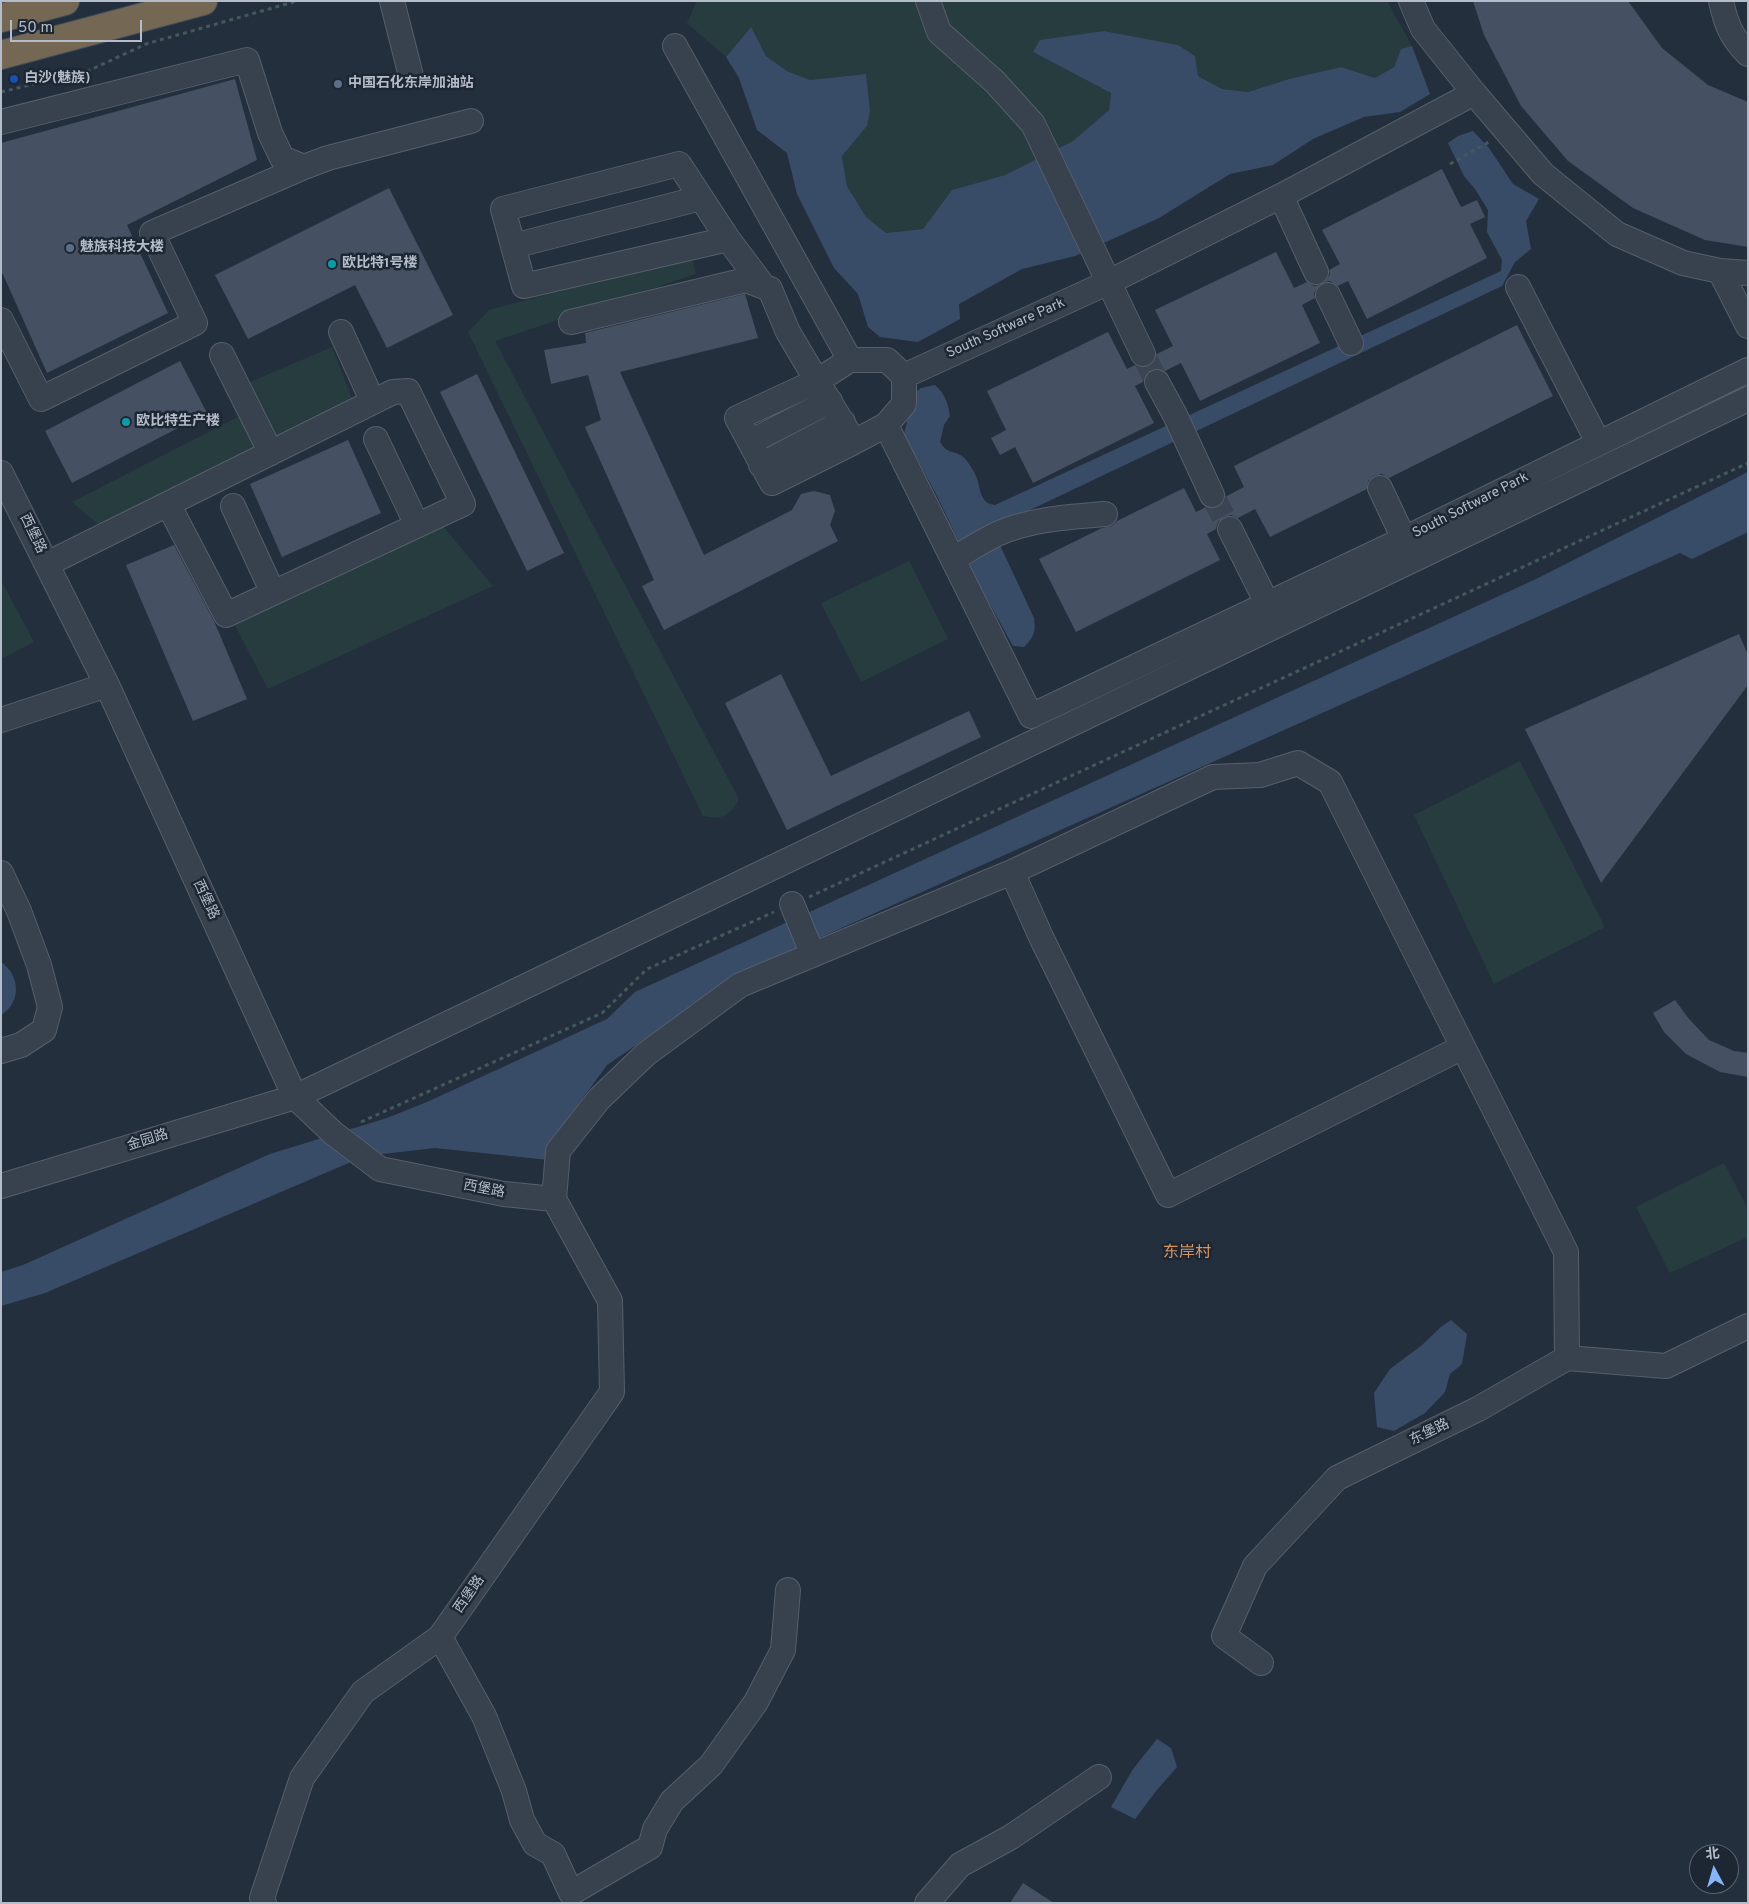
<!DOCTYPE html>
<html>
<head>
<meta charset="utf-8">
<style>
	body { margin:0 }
	#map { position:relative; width:1749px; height:1904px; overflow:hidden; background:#242f3e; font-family:Overpass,"Noto Sans SC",sans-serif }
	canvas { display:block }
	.frame { position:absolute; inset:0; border:2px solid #b4bcc9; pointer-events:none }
	.north { position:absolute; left:1689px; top:1844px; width:50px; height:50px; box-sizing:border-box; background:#1d2633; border:1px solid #59626f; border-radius:50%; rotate:354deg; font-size:14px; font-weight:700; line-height:20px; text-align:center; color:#b4bcc9 }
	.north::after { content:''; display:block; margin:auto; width:18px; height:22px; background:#8ab4f8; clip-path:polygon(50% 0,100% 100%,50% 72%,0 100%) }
	.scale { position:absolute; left:10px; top:20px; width:132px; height:22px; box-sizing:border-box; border:2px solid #b4bcc9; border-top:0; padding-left:6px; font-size:15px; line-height:18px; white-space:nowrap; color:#b4bcc9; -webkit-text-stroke:4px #1d2633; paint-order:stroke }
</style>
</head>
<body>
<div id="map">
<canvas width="1749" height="1904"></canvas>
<div class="frame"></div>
<div class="north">北</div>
<div class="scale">50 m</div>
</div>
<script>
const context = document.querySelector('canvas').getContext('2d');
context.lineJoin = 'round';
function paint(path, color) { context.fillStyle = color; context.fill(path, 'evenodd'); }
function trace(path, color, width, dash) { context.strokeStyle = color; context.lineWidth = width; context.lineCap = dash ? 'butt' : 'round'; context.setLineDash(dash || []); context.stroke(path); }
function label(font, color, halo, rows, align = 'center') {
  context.font = font + ' Overpass,"Noto Sans SC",sans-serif'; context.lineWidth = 5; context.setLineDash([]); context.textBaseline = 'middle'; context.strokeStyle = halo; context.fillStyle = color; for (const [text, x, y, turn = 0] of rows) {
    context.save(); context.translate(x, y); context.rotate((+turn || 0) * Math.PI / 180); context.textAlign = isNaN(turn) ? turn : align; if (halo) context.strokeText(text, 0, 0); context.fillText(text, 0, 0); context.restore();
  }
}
paint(new Path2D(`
	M697,1h690l25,45 -11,3 -7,18 -19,11 -34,-11 -52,12 -41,13 -26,-3 -24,-13 -3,-20 -17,-11 -74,-14 -71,21 78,41 -2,17 -36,31 -68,34 -53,15 -29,39 -37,4 -20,-16 -19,-31 -5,-30 25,-30 -1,-52 -56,6 -23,-9 -21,-15 -16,-28 -24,29 -39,-34z
	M691,256l5,18 -201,67 244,458c-8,17 -18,21 -36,17l-235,-484 21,-22z
	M332,347l21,54 -252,126 -29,-25 187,-96 -9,-24z
	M436,518l57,68 -225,103 -36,-69z
	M909,561l39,78 -87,43 -40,-79z
	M1,580l33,62 -33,17z
	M1520,761l85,166 -111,57 -80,-169z
	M1724,1163l24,46v28l-78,36 -34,-66z`), '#263c3f');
paint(new Path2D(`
	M751,27l15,29 21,15 23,9 56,-6 4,37 -3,15 -25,30 5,30 19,31 20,16 37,-4 29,-39 53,-15 68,-34 36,-31 2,-17 -78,-41 7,-12 64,-9 74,14 17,11 3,20 24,13 26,3 41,-13 52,-12 34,11 19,-11 7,-18 11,-3 18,48 -30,18 -36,5 -51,22 -40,26 -43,9 -71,44 -84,38 -53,13 -63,35 1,15 -42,23 -38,-5 -12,-10 -10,-33 -24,-26 -37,-74 -10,-41 -30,-23 -18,-52 -13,-21z
	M1473,131l16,17 24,36 26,15 -13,22 5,28 -16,13 -13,24 -510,242 42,90c2,14 0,19 -10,29l-11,-1 -33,-60 -42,-88 -34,-64 10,-41 7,-5 14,-3c10,9 13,18 15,31l-6,9 -4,17c8,13 13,8 22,14 5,4 9,11 12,16 8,13 3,31 21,33l506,-234 1,-11 -15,-28 1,-22 -13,-21 -11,-13 -16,-33 10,-7z
	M1748,472v60l-56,27 -12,-6 -937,419 -136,93 -43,59 -15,36 -114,-12 -70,8 -320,137 -44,13v-34l22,-7 247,-111 117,-36 40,-16 180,-83 28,-27 901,-413z
	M1,962c19,13 21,40 0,53z
	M1451,1320l16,14 -5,30 -12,10 -5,18 -20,21 -31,18 -17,-4 -3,-34 16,-24 32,-24 19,-18z
	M1157,1739l14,9 6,19 -21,24 -21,28 -24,-12 22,-38z`), '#394c67');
paint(new Path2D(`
	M1473,1h155l34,47 46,37 40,17v145l-43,-7 -72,-32 -65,-47 -47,-55 -37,-71z
	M235,79l22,81 -130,65 41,88 -121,60 -46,-103v-127z
	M1442,169l19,38 16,-7 8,17 -15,7 17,34 -120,61 -19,-38 -10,5 -8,-5 -5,1 5,-8 -1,-4 11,-6 -18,-34z
	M389,188l64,127 -66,33 -32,-63 -107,54 -33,-64z
	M1276,252l18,36 13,-6 7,4 5,-1 -5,8 1,5 -13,7 18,38 -120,58 -19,-38 -16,8 -7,-3 -7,2 -6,5 -2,7 -8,4 19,37 -121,60 -18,-36 -15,8 -9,-17 15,-8 -19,-39 121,-59 19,37 8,-4 6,3 8,-2 6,-5 2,-7 16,-8 -18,-36z
	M745,294l13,44 -138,34 84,183 88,-45 9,-16 13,-3 16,4 5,16 -5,14 8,16 -174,89 -22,-44 12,-6 -69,-153 16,-7 -13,-45 -37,9 -7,-34 42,-7 -1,-10z
	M1517,325l36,71 -164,82 -7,-4 -8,2 -6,5 -1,8 -97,48 -15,-28 -17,9 -7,-3 -7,2 -6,5 -2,7 -9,5 13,26 -144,72 -37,-73 63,-31 10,-2 5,-5 67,-33 12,24 10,-5 5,2 7,-2 5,-4 2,-6 19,-10 -10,-21z
	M180,361l27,52 -135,70 -27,-52z
	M477,374l87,179 -37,18 -87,-179z
	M348,440l33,73 -99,44 -32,-73z
	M174,545l40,76 33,78 -54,22 -67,-156z
	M1739,634l9,21v30l-147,198 -76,-154z
	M781,674l50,102 138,-65 12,26 -194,93 -62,-127z
	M1675,1000l14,19 20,21 25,11 14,2v24l-28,-5 -34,-18 -22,-22 -11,-19z
	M1023,1883l31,20h-44z`), '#455162');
trace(new Path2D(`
	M1143,354l14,28
	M1212,495l18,34`), '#3a4453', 24, [24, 12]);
const minor = new Path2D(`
	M392,1l19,75
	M928,1l11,31 56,50 38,42 110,230
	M1411,1l12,28 51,64 69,81 74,60 66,29 37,8 28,2
	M1721,1c5,23 10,36 27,53
	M675,46l175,314
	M1,122l246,-62 23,73 12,25 22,9 24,-9 143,-37
	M1281,196l35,76
	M728,239l-49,-75 -176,45 21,77 204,-47 36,48
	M513,246l188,-48
	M1720,271l28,55
	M1518,287l80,155
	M1328,295l23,48
	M1,320l40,79 154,-76 -43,-90 152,-66
	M571,322l175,-42 24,9 18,43 29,49 -80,37 35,65 82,-41
	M341,332l32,70
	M222,355l49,98
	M850,360h37l17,16v28l-18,21 -32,17 -37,-61z
	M904,376l205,-94 172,-86 193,-103
	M1157,382l18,33 37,80
	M886,425l145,291 373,-177 344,-169
	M376,439l41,86
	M750,442l80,-41
	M761,465l82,-43
	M1,473l106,212 188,412 38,36 47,36 124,25 50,5 56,102 2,91 -172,245 -77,55 -61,86 -40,120 2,5
	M1380,488l24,51
	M233,506l40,87
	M1230,529l37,74
	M953,559c14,-8 29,-18 44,-25 33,-15 72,-17 108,-20
	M47,564l346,-172 15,-1 55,113 -237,111 -58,-111
	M1,720l106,-35
	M1012,872l30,67 126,256 295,-148
	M1,873l18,38 20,54 11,42 -6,23 -23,15 -20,6
	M792,904l21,51
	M1,1186l294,-89 1453,-698
	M554,1199l4,-48 41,-52 47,-45 94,-69 272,-113 201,-95 47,-2 38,-12 32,19 236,470 1,106
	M440,1637l44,79 30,75 8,29 13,24 18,10 18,39 79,-46 5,-18 17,-28 39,-36 45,-63 27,-52 5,-60
	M1261,1663l-37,-27 31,-70 82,-88 141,-69 89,-51 99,8 82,-40
	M927,1903l33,-38 51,-28 88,-60`);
const highway = new Path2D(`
	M1,18l64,-17
	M1,55l202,-54`);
trace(minor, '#565f6c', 26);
trace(highway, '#434c59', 30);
trace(new Path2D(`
	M1,92l87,-21 58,-27 151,-43
	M1450,164l39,-22
	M809,897l939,-434
	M361,1122l241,-109 45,-44 127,-57`), '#44595c', 3, [4, 4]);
trace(minor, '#38414e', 24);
trace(highway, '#746855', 28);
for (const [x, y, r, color] of [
	[14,79,5,"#1a4fb4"],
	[338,84,5,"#5c6f8a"],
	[70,248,5,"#5c6f8a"],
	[332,264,5,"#0f9aa8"],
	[126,422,5,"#0f9aa8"]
]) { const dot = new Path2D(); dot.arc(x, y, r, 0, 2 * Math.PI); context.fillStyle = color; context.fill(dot); trace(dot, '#1d2633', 2); }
label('bold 14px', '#b4bcc9', '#1d2633', [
	["白沙(魅族)",24,79],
	["中国石化东岸加油站",348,84],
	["魅族科技大楼",80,248],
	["欧比特1号楼",342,264],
	["欧比特生产楼",136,422]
], 'left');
label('14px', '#b4bcc9', '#1d2633', [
	["South Software Park",1006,329,-24],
	["South Software Park",1471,506,-27],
	["西堡路",32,534,64],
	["西堡路",205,900,65],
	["金园路",148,1141,-17],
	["西堡路",484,1190,11],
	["东堡路",1430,1433,-26],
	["西堡路",470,1595,-55]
]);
label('16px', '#d59563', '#1d2633', [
	["东岸村",1187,1254]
]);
</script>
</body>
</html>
